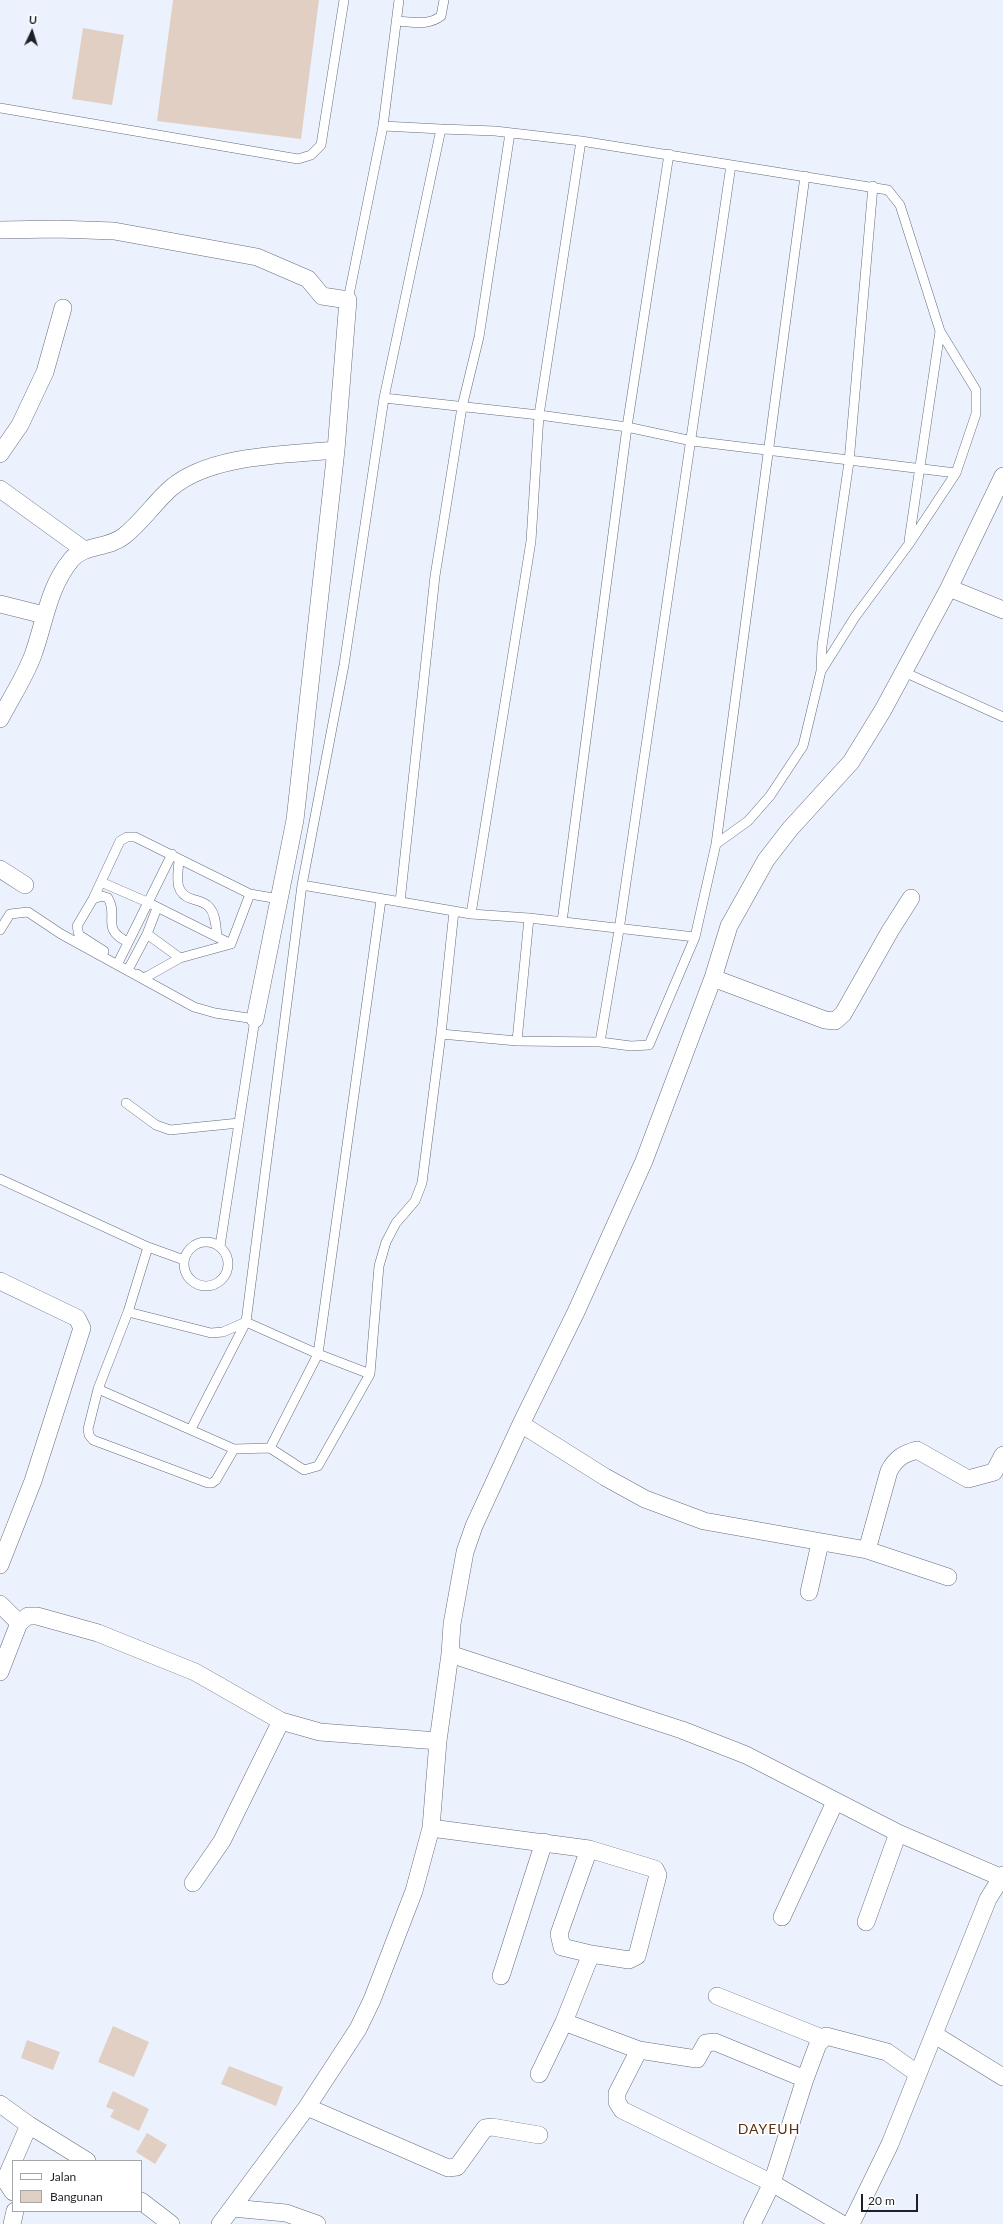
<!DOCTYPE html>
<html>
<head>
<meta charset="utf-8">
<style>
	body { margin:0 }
	#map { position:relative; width:1003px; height:2224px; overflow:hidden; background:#ecf2fd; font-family:Lato,sans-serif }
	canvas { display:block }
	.legend { position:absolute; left:12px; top:2160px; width:130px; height:52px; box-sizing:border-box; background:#fff; border:1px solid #a5a6a8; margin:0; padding:5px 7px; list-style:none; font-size:12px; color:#1d2026 }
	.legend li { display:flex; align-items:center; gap:8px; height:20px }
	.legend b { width:20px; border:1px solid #a5a6a8 }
	.north { position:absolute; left:12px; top:12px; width:40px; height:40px; -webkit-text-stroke:3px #fff; paint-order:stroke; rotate:4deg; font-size:11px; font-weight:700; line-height:16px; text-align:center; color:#1d2026 }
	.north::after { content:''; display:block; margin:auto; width:14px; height:18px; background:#1d2026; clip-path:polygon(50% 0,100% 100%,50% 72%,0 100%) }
	.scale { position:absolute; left:861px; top:2194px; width:57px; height:18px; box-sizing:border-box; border:2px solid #1d2026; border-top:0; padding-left:5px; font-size:12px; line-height:14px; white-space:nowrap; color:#1d2026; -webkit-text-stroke:3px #fff; paint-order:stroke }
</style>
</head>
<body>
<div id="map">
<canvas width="1003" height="2224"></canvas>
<ul class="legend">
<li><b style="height:5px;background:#fff"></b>Jalan</li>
<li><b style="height:11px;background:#e2cfc4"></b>Bangunan</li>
</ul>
<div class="north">U</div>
<div class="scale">20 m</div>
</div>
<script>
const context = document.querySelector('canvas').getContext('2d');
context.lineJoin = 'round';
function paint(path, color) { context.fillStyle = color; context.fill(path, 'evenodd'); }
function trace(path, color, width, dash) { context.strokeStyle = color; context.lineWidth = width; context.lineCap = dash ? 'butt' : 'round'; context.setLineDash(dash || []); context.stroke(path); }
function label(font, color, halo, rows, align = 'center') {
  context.font = font + ' Lato,sans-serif'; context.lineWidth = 3.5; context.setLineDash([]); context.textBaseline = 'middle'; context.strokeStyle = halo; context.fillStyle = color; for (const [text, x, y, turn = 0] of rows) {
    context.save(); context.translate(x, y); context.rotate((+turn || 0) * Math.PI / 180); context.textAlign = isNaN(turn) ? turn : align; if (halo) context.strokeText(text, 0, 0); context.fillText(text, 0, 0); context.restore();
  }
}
paint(new Path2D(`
	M173,0h146l-18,139 -144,-18z
	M83,28l41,7 -12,70 -40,-6z
	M113,2026l36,16 -15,35 -36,-15z
	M27,2040l33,12 -7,18 -32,-12z
	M229,2066l54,21 -7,19 -55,-22z
	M113,2091l36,18 -10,22 -29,-14 4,-7 -8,-3z
	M147,2133l20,12 -12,19 -19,-12z`), '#e2cfc4');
const service = new Path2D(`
	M397,21c16,1 31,5 44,-5l3,-16
	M0,108l298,51 13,-4 10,-10 23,-145
	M348,300l35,-174 16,-126
	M384,398l155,17 88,12 65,14 264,32
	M909,541l31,-210
	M821,670l1,-24 27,-184 24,-276
	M904,672l99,45
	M716,844l89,-668
	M179,860c-1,16 -6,33 13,39 6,2 13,3 17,8 7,7 7,21 8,30
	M101,882l46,20 84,42
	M302,885l42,-220 40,-267 57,-269 -58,-3
	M93,899l9,-3 6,2c11,18 -8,31 20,44
	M400,902l35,-326 27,-169 17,-70 31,-204
	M157,908l-10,26 33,24
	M471,914l60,-373 8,-126 42,-274
	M562,922l65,-495 42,-273
	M0,930l10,-16 18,-2 33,22 133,73 21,6 40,6 -35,227
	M104,951l-25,-16 -2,-9 16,-27 27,-58 7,-4h8l115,57 29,5
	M119,961l53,-107
	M129,968l18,-34
	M137,974l6,4 5,-2 32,-18 51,-14 19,-50
	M441,1034l13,-123
	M517,1041l12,-123
	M600,1042l19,-112 112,-765
	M126,1103l30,22 14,5 69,-7
	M0,1179l148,68 36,13
	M184 1264a22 22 0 1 1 44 0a22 22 0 1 1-44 0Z
	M148,1247l-20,65 -30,77 -10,40 1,6 4,5 115,43h4l4,-3 18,-31 36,-1 34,22 14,-4 52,-92 9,-108 7,-24 10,-19 19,-22 7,-18 19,-149 76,7 83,1 31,4 18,-1 46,-108 21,-93 32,-23 22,-25 33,-50 18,-75 34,-54 54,-73 47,-71 20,-59v-24l-36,-59 -40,-126 -12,-15 -307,-49 -86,-10 -54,-2
	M128,1312l83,21 12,-1 23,-10 72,32 52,20
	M98,1389l136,60
	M191,1429l55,-107 56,-437 169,29 58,4 166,19
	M270,1448l48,-94 63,-454`);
const minor = new Path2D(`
	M0,230l57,-1 57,2 143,26 51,22 14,17 26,4 -12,150 -41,370 -40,199
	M0,454l20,-29 25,-53 18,-64
	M0,489l83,60
	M949,588l54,22
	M0,604l44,11
	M0,719c11,-21 25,-42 33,-64 12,-33 15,-67 38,-95 13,-16 37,-11 53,-24 18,-14 30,-33 47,-48 40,-34 115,-33 165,-38
	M0,869l25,16
	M713,978l112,42 10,1 8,-7 47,-83 21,-33
	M0,1281l77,37 5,10 -49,153 -33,84
	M521,1424l84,53 40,22 59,22 163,29 81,27
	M867,1550l22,-79c7,-13 14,-17 28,-21l51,29 26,-7 9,-17
	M809,1592l11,-49
	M0,1604l19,19
	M450,1654l232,76 64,25 152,78 102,44
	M0,1672l19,-49 9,-7h9l61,17 97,39 86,49 39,11 118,9
	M431,1828l158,21 -30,85 3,13 29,7 -27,68 -25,52
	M589,1849l66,20 3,6 -21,81 -8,4 -38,-6
	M193,1883l29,-42 59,-120
	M782,1917l53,-115
	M866,1922l32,-89
	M501,1976l43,-134
	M717,1996l105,42
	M564,2022l75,28 51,8 7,1 9,-16 9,-1 90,37 -33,104 -20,41
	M935,2035l68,42
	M639,2050l-22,43v9l5,8 150,73 70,41
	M805,2079l13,-35 8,-8 61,16 31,22
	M0,2104l29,21 58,36
	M307,2107l141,61 9,-1 28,-39 7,-1 47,8
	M13,2192l-8,-12 24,-55
	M141,2201l30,23
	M232,2208l54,5 31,11
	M12,2224l3,-13
	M220,2224l87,-117 51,-78 14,-29 42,-109 17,-63 7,-87 12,-87 2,-30 13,-72 9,-26 47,-102 55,-112 68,-151 69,-183 16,-52 37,-66 24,-31 61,-67 32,-52 66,-122 54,-112
	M851,2224l39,-80 98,-245 15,-24`);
trace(service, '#656c7c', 10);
trace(minor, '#656c7c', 18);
trace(service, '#fff', 9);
trace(minor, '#fff', 17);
context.letterSpacing = '1px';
label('14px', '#5c2e0d', '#fff', [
	["DAYEUH",769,2129]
]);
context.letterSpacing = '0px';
</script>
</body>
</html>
